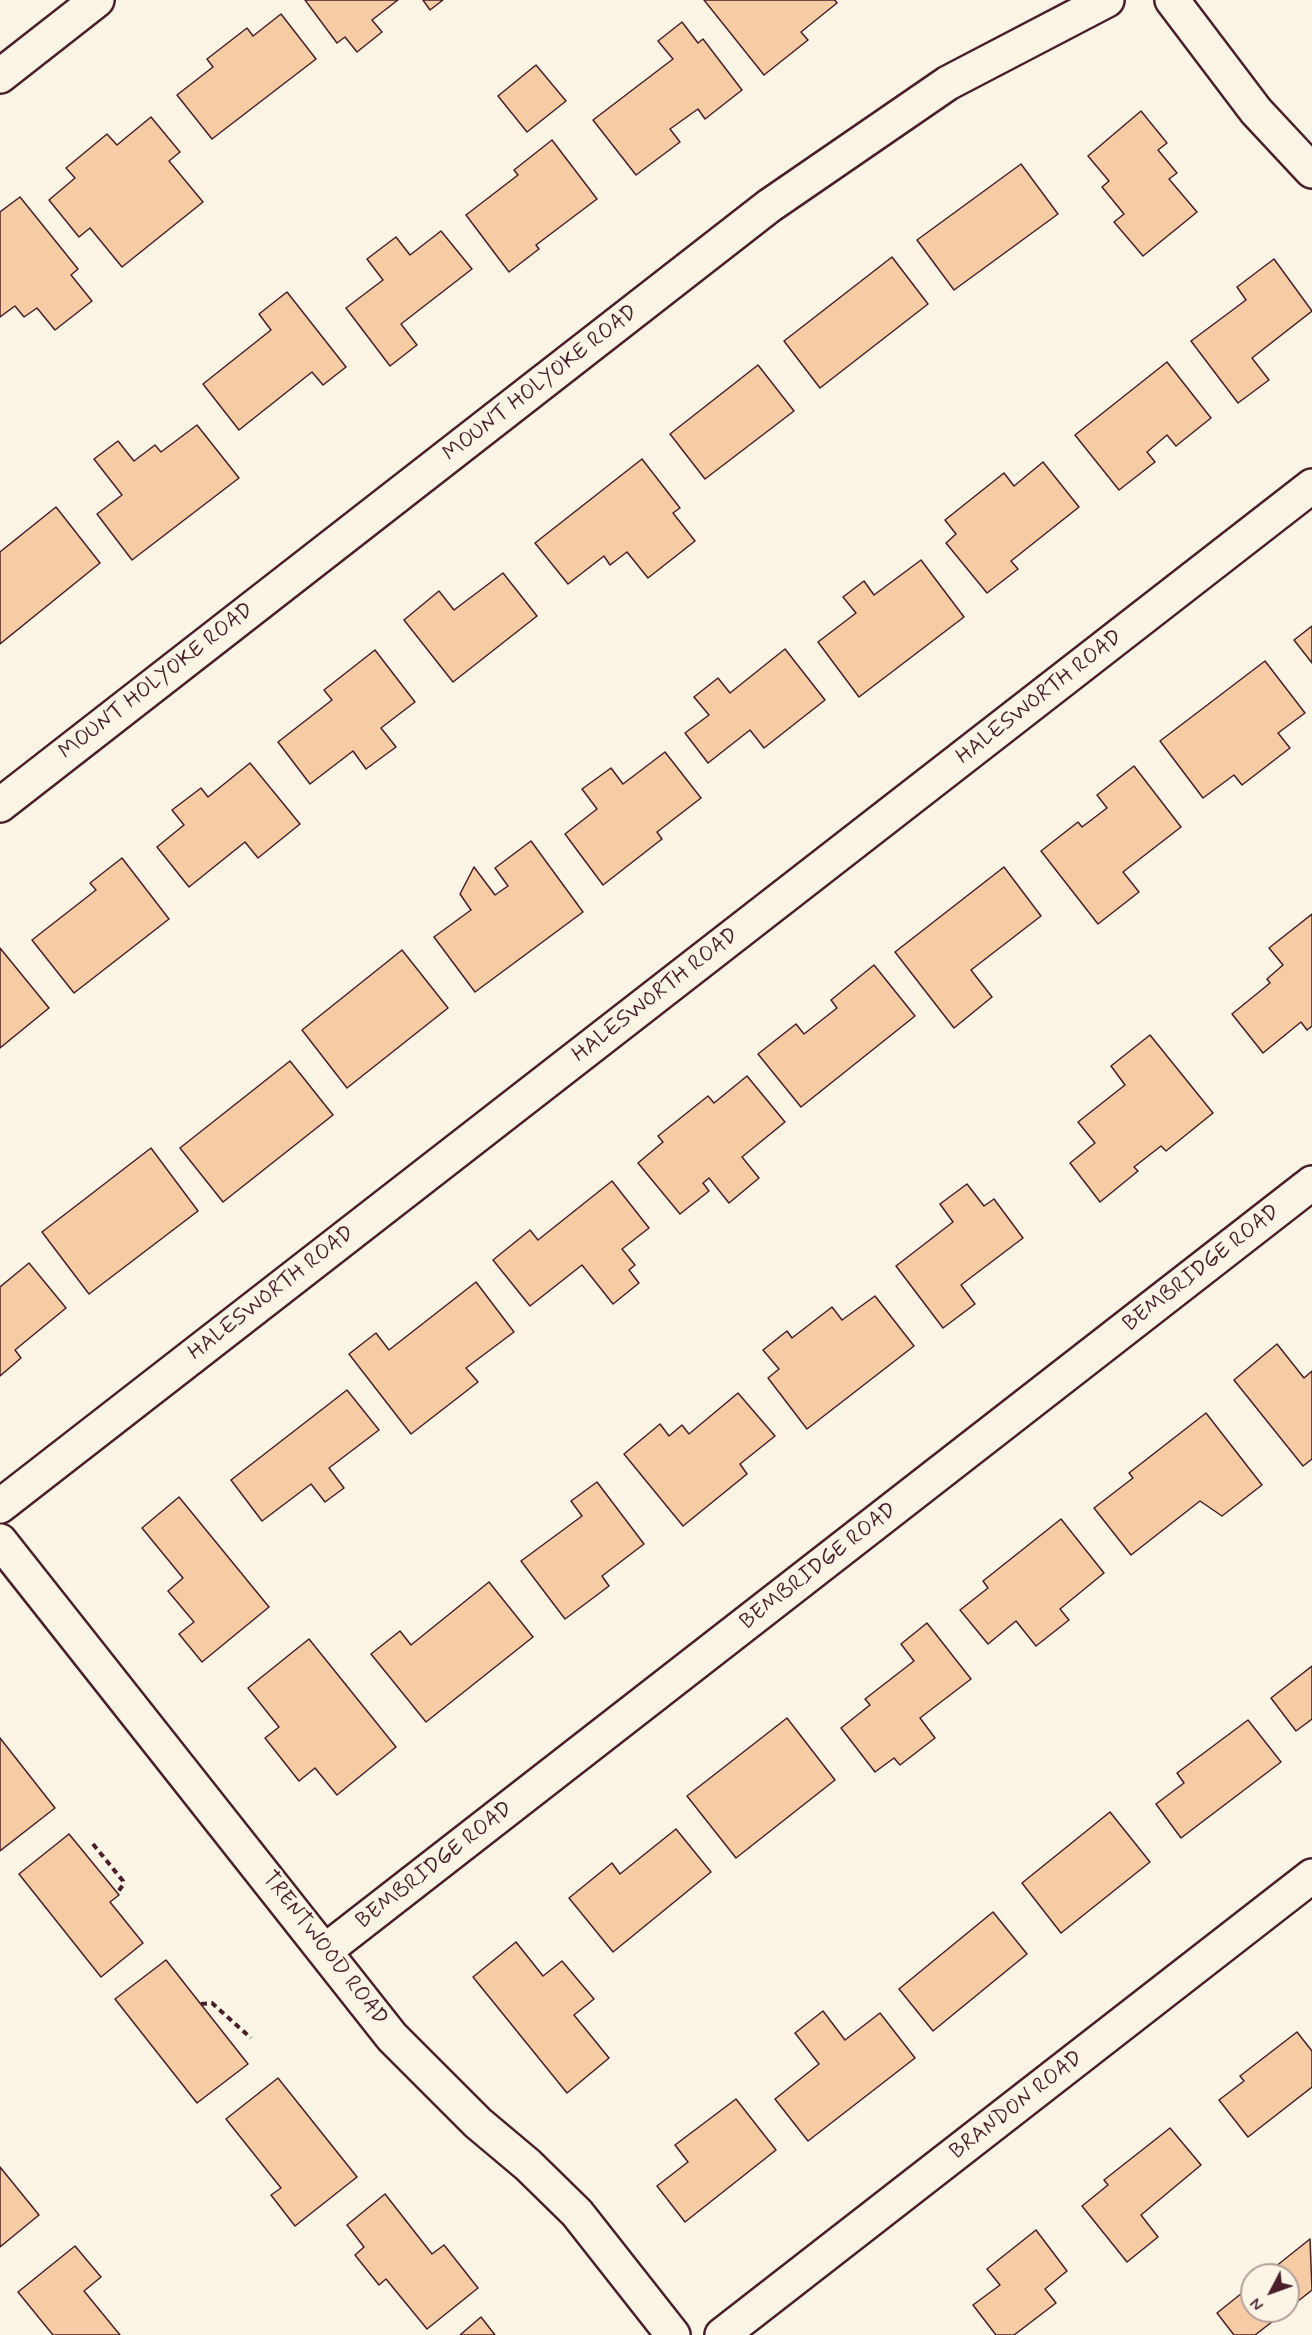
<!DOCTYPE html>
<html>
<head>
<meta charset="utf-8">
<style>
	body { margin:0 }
	#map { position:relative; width:1312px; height:2335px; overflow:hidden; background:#fcf5e5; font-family:Mynerve,sans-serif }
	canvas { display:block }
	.north { position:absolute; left:1240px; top:2263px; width:60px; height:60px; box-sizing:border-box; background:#fcf5e5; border:2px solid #b59f9b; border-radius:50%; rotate:229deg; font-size:16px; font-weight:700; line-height:24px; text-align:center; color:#4a1f2b }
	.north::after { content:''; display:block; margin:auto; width:21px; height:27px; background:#4a1f2b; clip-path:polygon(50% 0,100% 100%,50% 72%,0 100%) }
</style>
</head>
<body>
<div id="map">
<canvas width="1312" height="2335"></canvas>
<div class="north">N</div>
</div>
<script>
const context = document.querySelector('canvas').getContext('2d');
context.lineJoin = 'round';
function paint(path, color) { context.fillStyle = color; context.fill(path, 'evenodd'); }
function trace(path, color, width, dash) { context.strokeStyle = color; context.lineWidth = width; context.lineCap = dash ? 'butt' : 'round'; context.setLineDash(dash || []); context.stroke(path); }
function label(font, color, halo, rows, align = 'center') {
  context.font = font + ' Mynerve,sans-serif'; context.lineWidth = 4.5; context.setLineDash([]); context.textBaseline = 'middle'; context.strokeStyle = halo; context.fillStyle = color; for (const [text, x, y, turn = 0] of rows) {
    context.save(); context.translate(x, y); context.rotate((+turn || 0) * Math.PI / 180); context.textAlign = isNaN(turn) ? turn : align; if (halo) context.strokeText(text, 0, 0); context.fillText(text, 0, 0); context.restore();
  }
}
const building = new Path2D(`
	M305,0h93l-26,20 10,12 -25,20 -12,-15 -8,6z
	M423,0h20l-13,10z
	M704,0h131l2,3 -36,29 7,8 -44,35z
	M281,14l35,45 -104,80 -35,-44 36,-28 -6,-8 40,-31 6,8z
	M682,22l16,21 5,-4 39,51 -37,29 -7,-10 -28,20 10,13 -44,33 -43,-55 80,-61 -15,-18z
	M536,65l30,36 -39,31 -29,-36z
	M1141,111l26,32 -9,7 19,23 -8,6 28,33 -54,44 -29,-34 10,-8 -22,-27 7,-6 -21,-25z
	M151,117l29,35 -11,9 34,41 -81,65 -32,-39 -11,9 -30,-37 26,-22 -9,-10 41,-34 10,11z
	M552,140l45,59 -61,46 3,4 -30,23 -43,-57 52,-40 -4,-5z
	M1021,164l37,50 -104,76 -37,-50z
	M20,197l58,72 -7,6 21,26 -37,29 -18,-22 -13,9 -9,-11 -15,11v-105z
	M441,231l31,38 -71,55 16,21 -27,21 -44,-58 37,-28 -16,-21 29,-22 14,18z
	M892,257l36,47 -108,84 -36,-47z
	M1274,259l38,52 -60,47 17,22 -31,23 -47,-62 55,-41 -9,-13z
	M287,292l59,75 -23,18 -11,-13 -73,58 -36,-46 68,-54 -12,-16z
	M1167,362l44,56 -35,28 -9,-11 -20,17 8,10 -36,28 -44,-55z
	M758,365l36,46 -89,68 -35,-45z
	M197,425l42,53 -107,82 -35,-46 25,-19 -28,-36 24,-18 16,20 21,-16 6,7z
	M642,459l38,49 -7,5 22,28 -47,37 -21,-26 -17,13 -6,-9 -36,28 -33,-41z
	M1043,462l36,45 -68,54 7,8 -31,24 -41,-50 10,-9 -11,-14 59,-47 10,13z
	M56,507l44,56 -100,81v-92z
	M921,560l43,57 -105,80 -41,-55 38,-29 -13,-16 21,-16 10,14z
	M503,573l34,43 -84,66 -49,-62 35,-29 15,19z
	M1312,626v37l-18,-23z
	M785,649l40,51 -61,48 -14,-18 -42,33 -23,-30 24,-18 -15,-18 24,-19 12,15z
	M375,650l40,52 -34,26 15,19 -30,22 -13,-18 -43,33 -32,-42 54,-42 -8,-10z
	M1265,661l40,52 -27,20 12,15 -48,37 -8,-10 -31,23 -43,-57z
	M665,752l36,46 -44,34 5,7 -59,46 -38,-51 32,-25 -15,-20 29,-21 12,16z
	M250,763l50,61 -42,34 -13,-16 -56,45 -32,-40 27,-22 -12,-15 29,-22 7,9z
	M1134,766l47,61 -58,45 16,20 -41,32 -57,-73 37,-29 4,5 25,-19 -10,-13z
	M531,841l52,71 -108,80 -41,-55 37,-27 -11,-16 14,-27 21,28 13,-9 -13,-18z
	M122,858l47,61 -95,74 -42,-53 64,-50 -6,-7z
	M1004,867l37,49 -70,54 21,27 -38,31 -59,-76z
	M1312,914v112l-5,4 -6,-8 -38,31 -31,-39 38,-31 -3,-4 16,-14 -14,-17z
	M0,948l49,60 -49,40z
	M402,950l46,58 -101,80 -45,-58z
	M874,965l41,51 -114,91 -43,-53 38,-30 8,10 33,-26 -6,-8z
	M1150,1035l63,78 -47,38 -5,-5 -27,21 4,4 -38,31 -30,-39 25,-20 -17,-21 47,-37 -14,-19z
	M290,1061l43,54 -110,87 -43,-54z
	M747,1076l38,46 -43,35 17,21 -30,25 -20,-25 -6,5 6,8 -29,23 -42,-51 25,-21 -5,-6 50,-40 6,7z
	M151,1148l47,63 -109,83 -47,-62z
	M612,1181l37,47 -27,21 13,16 -6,5 10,13 -26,21 -31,-39 -52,41 -37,-46 37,-30 8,10z
	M967,1184l17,22 10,-7 29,39 -62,47 14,19 -32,24 -47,-62 57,-44 -13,-18z
	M29,1263l37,45 -51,42 6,8 -21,18v-89z
	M476,1282l38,50 -48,36 12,14 -67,52 -62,-80 27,-21 13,17z
	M875,1296l39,50 -107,83 -39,-51 11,-9 -16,-19 24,-19 5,7 40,-31 10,13z
	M1277,1344l27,34 8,-7v88l-9,7 -69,-86z
	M347,1390l32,40 -50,38 15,20 -19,14 -14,-18 -49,37 -31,-41z
	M738,1393l37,43 -35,28 7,10 -64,52 -59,-72 36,-30 9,12 13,-11 7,9z
	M1206,1413l56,72 -40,31 -22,-15 -69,54 -37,-47 39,-30 -4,-5z
	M597,1482l47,62 -42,32 7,10 -44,33 -44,-58 61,-45 -11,-15z
	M179,1497l90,110 -67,55 -23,-28 15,-12 -26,-31 15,-13 -41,-50z
	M1061,1519l43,54 -44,36 9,11 -33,26 -20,-25 -28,23 -28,-34 28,-22 -5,-7z
	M489,1582l44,55 -107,85 -55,-68 29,-23 11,14z
	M927,1623l44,56 -51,39 15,20 -35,27 -6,-7 -19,14 -34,-44 29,-23 -5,-6 49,-38 -13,-17z
	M309,1639l87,108 -59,48 -22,-27 -16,13 -34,-43 14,-11 -31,-39z
	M1312,1666v53l-16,12 -25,-33z
	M787,1718l48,62 -99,78 -49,-62z
	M1248,1720l33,42 -100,76 -25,-34 28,-21 -7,-10z
	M0,1738l55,70 -55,43z
	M1110,1812l40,50 -89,71 -39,-50z
	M676,1829l35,43 -98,80 -44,-54 43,-35 8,11z
	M69,1834l50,61 -9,7 33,41 -42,34 -82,-103z
	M993,1912l34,42 -94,77 -34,-42z
	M516,1942l27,34 19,-15 32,38 -20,16 35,43 -42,35 -94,-116z
	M166,1960l82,104 -51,39 -82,-104z
	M823,2011l22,29 35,-27 35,45 -107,83 -33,-42 44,-35 -24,-31z
	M1297,2032l15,19v36l-64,50 -29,-37 25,-19 -4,-5z
	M278,2078l79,99 -62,49 -24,-31 10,-7 -55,-69z
	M736,2099l40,51 -91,72 -28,-36 31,-24 -13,-17z
	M1170,2128l31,37 -60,50 17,22 -31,25 -45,-56 26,-21 -4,-5z
	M0,2167l39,48 -39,32z
	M385,2194l47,60 12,-9 34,43 -51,41 -41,-50 -7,6 -24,-30 9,-8 -17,-22z
	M1036,2230l31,41 -22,18 11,14 -42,32h-18l-23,-30 27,-20 -13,-16z
	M1310,2239l2,51 -24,19v-34h-23z
	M75,2246l26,31 -17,14 36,44h-67l-35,-43z
	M1252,2285v26h34l-31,24h-21l-17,-22z
	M481,2317l14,18h-35z`);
paint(building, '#f6cca5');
trace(building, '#4a1f2b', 1.5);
const street = new Path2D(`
	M1172,0l84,111 56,60
	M0,76l97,-76
	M0,805l769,-599 179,-123 159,-83
	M0,1506l1312,-1020
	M0,1541l392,496 86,86 50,42 49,48 96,122
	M325,1951l987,-768
	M722,2335l590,-459`);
trace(street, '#4a1f2b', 38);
trace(new Path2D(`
	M93,1844l30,37v4l-6,8
	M201,2004l11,-1 39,35`), '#4a1f2b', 4, [6, 4.5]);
trace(street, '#fcf5e5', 33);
label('22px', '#4a1f2b', '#fcf5e5', [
	["MOUNT HOLYOKE ROAD",541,384,-38],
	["MOUNT HOLYOKE ROAD",157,682,-38],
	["HALESWORTH ROAD",1040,698,-38],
	["HALESWORTH ROAD",656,996,-38],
	["BEMBRIDGE ROAD",1202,1269,-38],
	["HALESWORTH ROAD",272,1294,-38],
	["BEMBRIDGE ROAD",819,1567,-38],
	["BEMBRIDGE ROAD",435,1866,-38],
	["TRENTWOOD ROAD",324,1949,52],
	["BRANDON ROAD",1017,2106,-38]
]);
</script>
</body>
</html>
